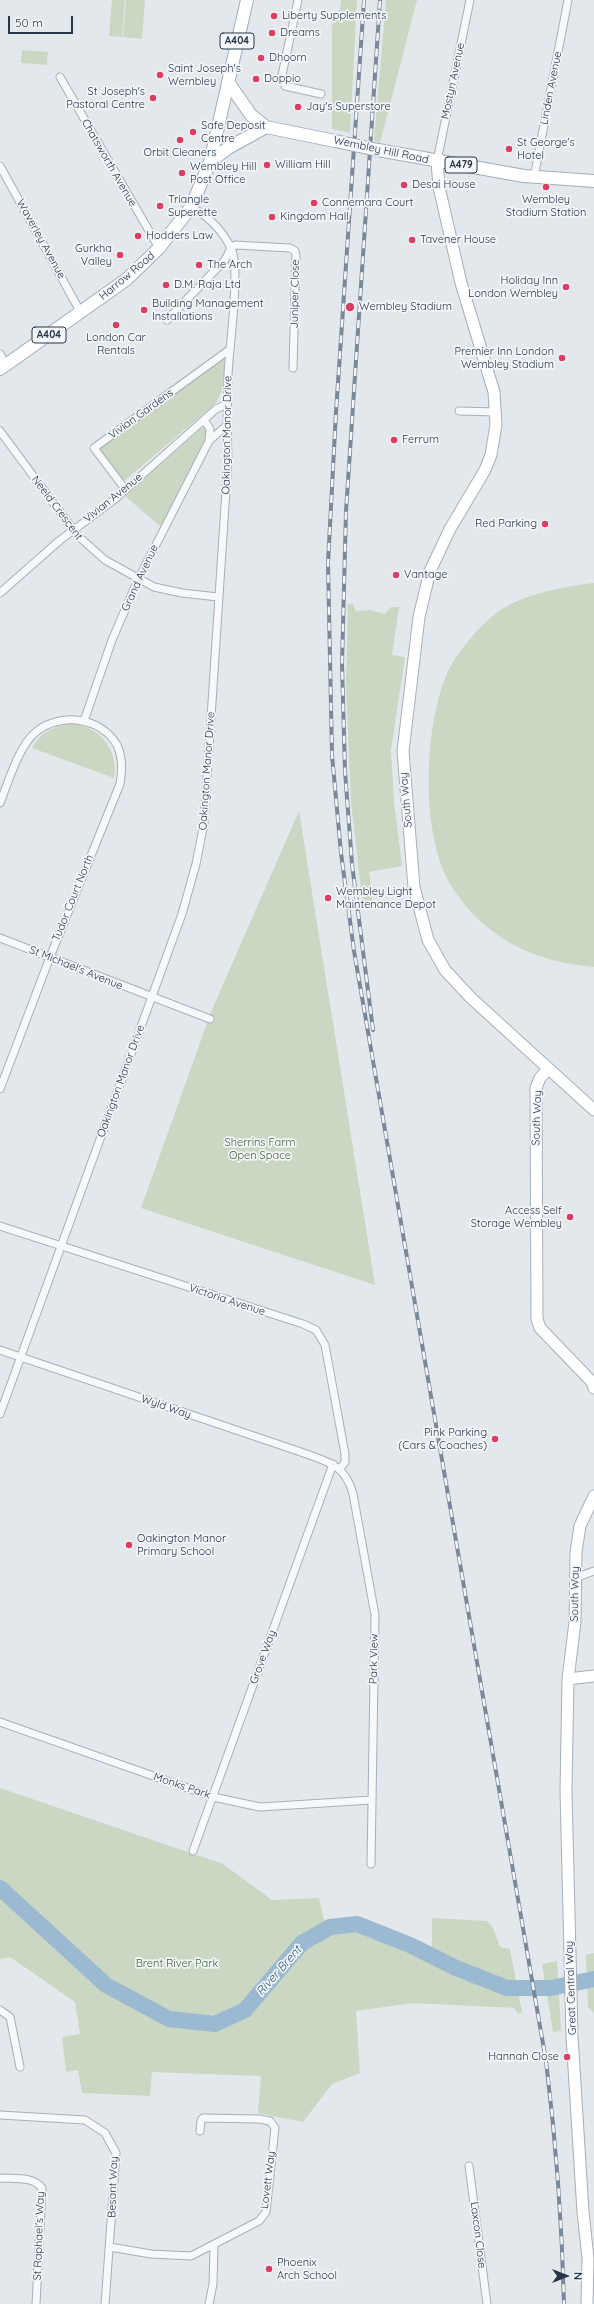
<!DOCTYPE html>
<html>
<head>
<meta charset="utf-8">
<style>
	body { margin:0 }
	#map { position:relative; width:594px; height:2304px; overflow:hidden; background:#e3e8ec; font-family:Quicksand,sans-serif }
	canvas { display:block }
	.north { position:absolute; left:546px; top:2256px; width:40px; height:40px; -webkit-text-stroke:3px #f3f6f9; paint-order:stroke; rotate:90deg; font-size:11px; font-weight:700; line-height:16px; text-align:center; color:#293647 }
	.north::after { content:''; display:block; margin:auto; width:14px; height:18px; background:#293647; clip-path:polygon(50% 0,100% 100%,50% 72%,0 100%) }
	.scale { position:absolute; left:8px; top:16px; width:65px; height:18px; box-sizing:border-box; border:2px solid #293647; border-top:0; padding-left:5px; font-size:12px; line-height:14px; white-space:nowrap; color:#293647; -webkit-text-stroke:3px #f3f6f9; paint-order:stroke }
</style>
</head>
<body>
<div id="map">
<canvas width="594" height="2304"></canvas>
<div class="north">N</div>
<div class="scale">50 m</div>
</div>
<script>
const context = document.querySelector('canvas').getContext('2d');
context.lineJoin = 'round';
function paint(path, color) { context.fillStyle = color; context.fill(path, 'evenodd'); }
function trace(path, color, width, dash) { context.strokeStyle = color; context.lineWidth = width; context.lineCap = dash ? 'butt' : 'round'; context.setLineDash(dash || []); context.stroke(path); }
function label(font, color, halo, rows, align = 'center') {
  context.font = font + ' Quicksand,sans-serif'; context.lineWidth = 3.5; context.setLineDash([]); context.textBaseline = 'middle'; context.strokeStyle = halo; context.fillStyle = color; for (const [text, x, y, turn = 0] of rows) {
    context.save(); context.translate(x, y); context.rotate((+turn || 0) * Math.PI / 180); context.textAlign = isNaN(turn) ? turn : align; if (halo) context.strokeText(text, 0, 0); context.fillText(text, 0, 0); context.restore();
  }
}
paint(new Path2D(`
	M112,0h13l-3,37 -13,-1z
	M126,0h19l-3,39 -19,-2z
	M341,0h16l-7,133 -18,-4v-104l8,-16z
	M386,0h31l-37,143 -6,-2z
	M22,50l26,2 -1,13 -26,-2z
	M221,360l4,1 -1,25 -8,17 -93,79 -25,-34z
	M202,428l5,1 1,5 -47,93 -36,-31z
	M594,583v384c-59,-5 -109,-28 -142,-80 -32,-50 -28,-158 -6,-211 8,-21 35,-52 53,-65 28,-18 63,-24 95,-28z
	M348,604h5l3,7 15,-1 13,4 7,-7h8l-7,48 13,2 -14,93 3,51 8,65 -33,6 4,34 -10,1 -12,-105 -5,-118z
	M73,724c27,2 46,27 41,54l-82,-30c9,-15 22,-24 41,-24z
	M299,811l76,474 -234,-77 70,-196z
	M0,1788l223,76 49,36 47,-2 8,36 31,-7 50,22 24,-2v-29l55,3 6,7 7,19 10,2 12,63 -4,2 -4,-6 -101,-5 -57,8 4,62 -28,11 -29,38 -45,-9 3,-37 -109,-4 -2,24 -68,-3 -4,-23 -12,2 -4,-35 18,-3 -5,-32 -65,-45 -10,2z
	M594,1953v60l-6,-6 -2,-52z
	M557,1961l4,70 -8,1 -11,-68z`), '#cad7c3');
trace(new Path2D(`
	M0,1888l106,97 63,34 46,5 30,-14 57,-67 28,-16 27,-3 53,21 46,23 51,20h44l43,-9`), '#9bb9d0', 16);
const street = new Path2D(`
	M298,0l-16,75 3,11 36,8
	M60,77l99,171
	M437,161l33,-161
	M0,166l81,147
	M534,177l34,-177
	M167,320l58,-60 6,-12 4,-3 55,3 5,3 1,5 -3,112
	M0,354l6,11
	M459,411l37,1
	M0,431l77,104 28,25 49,27 28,6 36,4
	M209,441l18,-16
	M125,489l-31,-41 135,-98
	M0,593l59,-52 56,-42 101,-90 11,-5
	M84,721l28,-81 26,-60 71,-139 1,-12 -6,-9
	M0,803c8,-20 19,-58 36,-71 24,-20 65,-15 81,13 6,13 5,26 3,39l-70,173 -50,132
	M0,938l210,81
	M0,1226l303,98 13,6 9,15 20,109v8l-5,7
	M0,1350l298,101c27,10 47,12 55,43l22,121 -4,249
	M0,1414l182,-500 14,-50 8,-41 24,-363c-1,-28 -1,-57 0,-85 1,-27 13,-107 3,-127 -9,-18 -23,-32 -40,-41
	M575,1578l19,-7
	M0,1722l213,75 47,10 112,-7
	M193,1851l140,-387
	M0,2010l10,7 10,50
	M0,2115l85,5 20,13 11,20 -11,151
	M469,2166l18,138
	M0,2178c14,1 33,-2 42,10l-6,116
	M110,2247l41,7 40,2 68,-35 7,-9 9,-84 -5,-7 -11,-2 -56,-1 -2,2 -1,11
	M209,2304l4,-20 1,-39`);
const secondary = new Path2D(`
	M437,161l2,26 22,96 33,109 2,33 -5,30 -6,15 -35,59 -20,42 -11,46 -16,134 11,136 14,53 17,30 26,28 123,112
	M548,1069l-8,9 -4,10 1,231 3,9 52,54 2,6
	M568,1679l26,-3
	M587,2304l1,-46 -5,-46 -11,-176 -6,-245 2,-112 7,-57 1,-70 4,-26 14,-30`);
const primary = new Path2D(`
	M228,82l23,33 15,12
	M378,150l146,26 70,5
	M210,162l18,-14 38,-21 69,14
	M0,369l127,-90 32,-31 32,-41 19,-45 37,-162`);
trace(street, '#a7afb7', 9);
trace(secondary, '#a7afb7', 13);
trace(primary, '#a1adba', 14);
trace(street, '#f6f8fa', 7);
trace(secondary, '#fff', 11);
trace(primary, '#fff', 12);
const rail = new Path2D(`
	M364,0l-28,412 -8,151 4,192 9,98 13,98 192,1110c10,81 16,162 18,243
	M373,1030l-21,-166 -7,-93 -3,-107 4,-153 34,-511`);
trace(rail, '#7b8898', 4);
trace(rail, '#f3f6f9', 2.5, [8]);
const primaryBridge = new Path2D(`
	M335,141l43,9`);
trace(primaryBridge, '#a1adba', 14, []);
trace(primaryBridge, '#fff', 12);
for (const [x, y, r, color] of [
	[274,16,4,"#dd3d63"],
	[272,33,4,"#dd3d63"],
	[261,58,4,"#dd3d63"],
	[160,75,4,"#dd3d63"],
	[256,79,4,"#dd3d63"],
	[153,98,4,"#dd3d63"],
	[298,107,4,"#dd3d63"],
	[193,132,4,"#dd3d63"],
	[180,140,4,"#dd3d63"],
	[509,149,4,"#dd3d63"],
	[267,165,4,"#dd3d63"],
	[182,173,4,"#dd3d63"],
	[404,185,4,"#dd3d63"],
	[546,187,4,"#dd3d63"],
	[314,203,4,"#dd3d63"],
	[160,206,4,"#dd3d63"],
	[272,217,4,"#dd3d63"],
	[138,236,4,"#dd3d63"],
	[412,240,4,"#dd3d63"],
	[120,255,4,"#dd3d63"],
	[199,265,4,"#dd3d63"],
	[166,285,4,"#dd3d63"],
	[566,287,4,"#dd3d63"],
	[350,307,5,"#dd3d63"],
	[144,310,4,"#dd3d63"],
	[116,325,4,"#dd3d63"],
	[562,358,4,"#dd3d63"],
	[394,440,4,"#dd3d63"],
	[545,524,4,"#dd3d63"],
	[396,575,4,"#dd3d63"],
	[328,898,4,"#dd3d63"],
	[570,1217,4,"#dd3d63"],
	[495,1439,4,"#dd3d63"],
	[129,1545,4,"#dd3d63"],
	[567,2057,4,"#dd3d63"],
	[269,2269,4,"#dd3d63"]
]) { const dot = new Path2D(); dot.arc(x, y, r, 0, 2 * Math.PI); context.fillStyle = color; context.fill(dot); trace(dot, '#f3f6f9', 1.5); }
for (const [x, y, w] of [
	[237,41,34],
	[461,165,32],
	[49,335,34]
]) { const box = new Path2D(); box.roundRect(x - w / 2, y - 8, w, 16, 3); context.fillStyle = '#f3f6f9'; context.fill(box); trace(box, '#293647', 1); }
label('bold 10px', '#293647', null, [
	["A404",237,41],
	["A479",461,165],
	["A404",49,335]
]);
label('11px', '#293647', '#f3f6f9', [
	["Liberty Supplements",282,16],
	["Dreams",280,33],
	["Dhoom",269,58],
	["Saint Joseph's",168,69],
	["Wembley",168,82],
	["Doppio",264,79],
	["St Joseph's",145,92,"right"],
	["Pastoral Centre",145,105,"right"],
	["Jay's Superstore",306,107],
	["Safe Deposit",201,126],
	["Centre",201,139],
	["St George's",517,143],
	["Hotel",517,156],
	["Orbit Cleaners",180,153,"center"],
	["William Hill",275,165],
	["Wembley Hill",190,167],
	["Post Office",190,180],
	["Desai House",412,185],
	["Triangle",168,200],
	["Superette",168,213],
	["Wembley",546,200,"center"],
	["Stadium Station",546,213,"center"],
	["Connemara Court",322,203],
	["Kingdom Hall",280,217],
	["Hodders Law",146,236],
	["Tavener House",420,240],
	["Gurkha",112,249,"right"],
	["Valley",112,262,"right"],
	["The Arch",207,265],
	["Holiday Inn",558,281,"right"],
	["London Wembley",558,294,"right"],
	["D.M. Raja Ltd",174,285],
	["Building Management",152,304],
	["Installations",152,317],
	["Wembley Stadium",359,307],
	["London Car",116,338,"center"],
	["Rentals",116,351,"center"],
	["Premier Inn London",554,352,"right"],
	["Wembley Stadium",554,365,"right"],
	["Ferrum",402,440],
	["Red Parking",537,524,"right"],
	["Vantage",404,575],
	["Wembley Light",336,892],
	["Maintenance Depot",336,905],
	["Access Self",562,1211,"right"],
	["Storage Wembley",562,1224,"right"],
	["Pink Parking",487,1433,"right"],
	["(Cars & Coaches)",487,1446,"right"],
	["Oakington Manor",137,1539],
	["Primary School",137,1552],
	["Hannah Close",559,2057,"right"],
	["Phoenix",277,2263],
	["Arch School",277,2276]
], 'left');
label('11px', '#293647', '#f3f6f9', [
	["Mostyn Avenue",453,81,-78],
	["Linden Avenue",551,88,-79],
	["Wembley Hill Road",381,150,12],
	["Chatsworth Avenue",109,163,60],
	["Waverley Avenue",41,239,61],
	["Harrow Road",127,276,-40],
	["Juniper Close",295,294,-89],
	["Vivian Gardens",141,414,-36],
	["Oakington Manor Drive",227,435,-89],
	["Vivian Avenue",113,498,-39],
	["Neeld Crescent",57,508,53],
	["Grand Avenue",140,578,-65],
	["Oakington Manor Drive",207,771,-86],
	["South Way",406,800,-95],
	["Tudor Court North",73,898,-68],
	["St Michael's Avenue",76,968,22],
	["Oakington Manor Drive",121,1081,-70],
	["South Way",537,1118,-88],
	["Victoria Avenue",227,1300,18],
	["Wyld Way",166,1407,19],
	["South Way",575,1594,-89],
	["Grove Way",263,1657,-70],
	["Park View",374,1659,-89],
	["Monks Park",182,1786,19],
	["Great Central Way",571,1988,-92],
	["Lovett Way",268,2180,-83],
	["Besant Way",113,2187,-88],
	["Laxcon Close",478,2235,83],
	["St Raphael's Way",39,2236,-88]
]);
label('11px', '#416434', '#f3f6f9', [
	["Sherrins Farm",260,1143],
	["Open Space",260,1156],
	["Brent River Park",177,1964]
]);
label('italic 12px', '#2e5980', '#f3f6f9', [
	["River Brent",279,1971,-49]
]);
</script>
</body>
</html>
